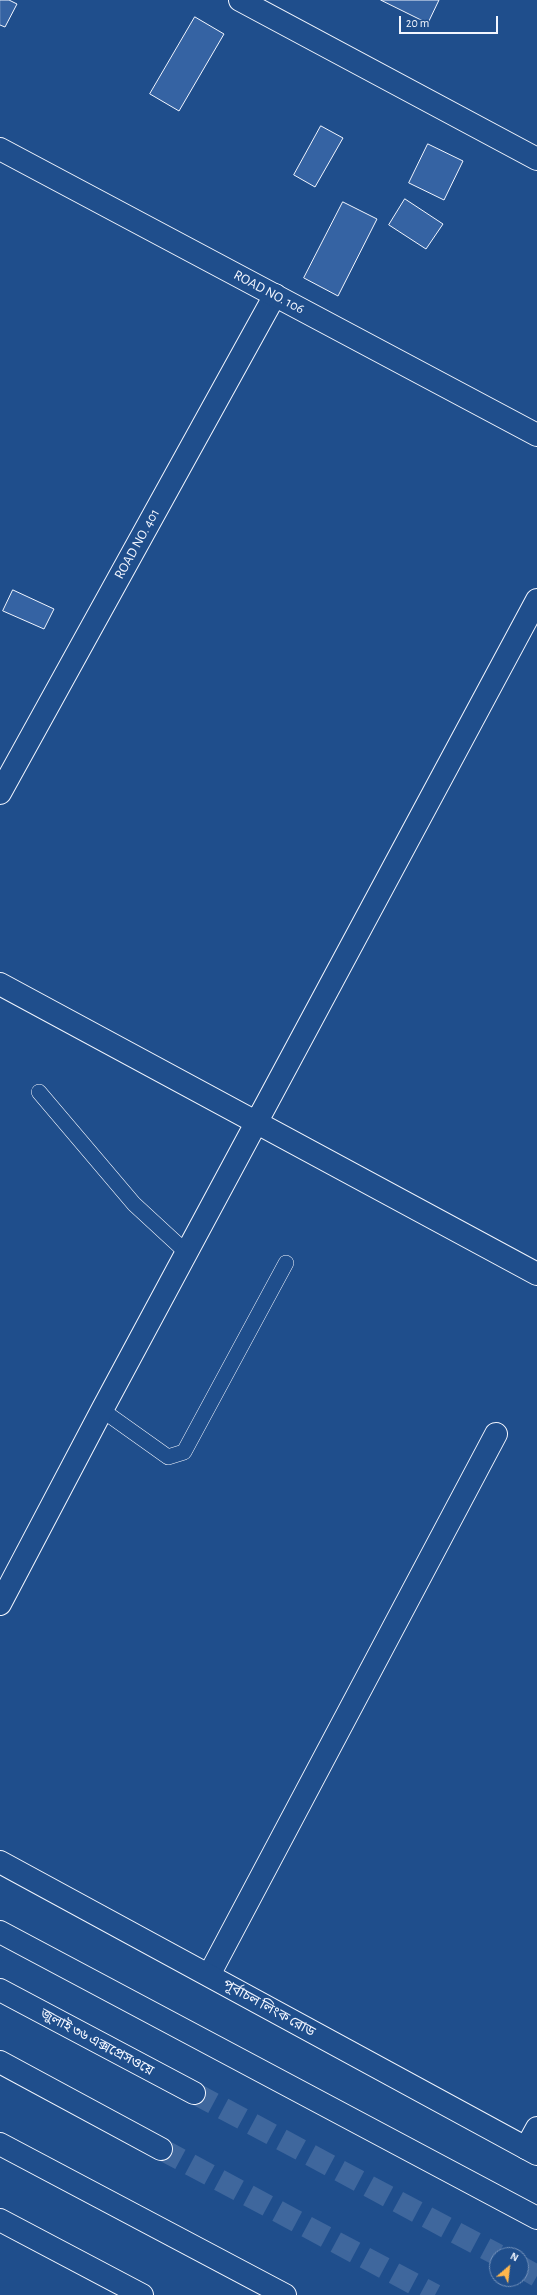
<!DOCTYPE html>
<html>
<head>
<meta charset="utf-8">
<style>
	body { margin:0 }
	#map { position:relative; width:537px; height:2295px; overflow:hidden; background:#1f4e8c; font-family:"Alegreya Sans",sans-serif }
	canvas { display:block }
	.north { position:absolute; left:489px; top:2247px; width:40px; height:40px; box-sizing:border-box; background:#1f4e8c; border:1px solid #7391ba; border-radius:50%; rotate:28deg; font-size:11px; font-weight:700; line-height:16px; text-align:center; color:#f2f6ff }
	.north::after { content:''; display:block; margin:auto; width:14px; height:18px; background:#ffb74d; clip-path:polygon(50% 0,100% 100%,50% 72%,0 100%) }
	.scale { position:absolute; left:399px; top:16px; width:99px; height:18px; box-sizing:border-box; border:2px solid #f2f6ff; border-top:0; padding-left:5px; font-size:12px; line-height:14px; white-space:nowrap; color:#f2f6ff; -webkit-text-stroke:3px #1f4e8c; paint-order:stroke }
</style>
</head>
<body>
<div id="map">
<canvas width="537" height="2295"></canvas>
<div class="north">N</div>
<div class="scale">20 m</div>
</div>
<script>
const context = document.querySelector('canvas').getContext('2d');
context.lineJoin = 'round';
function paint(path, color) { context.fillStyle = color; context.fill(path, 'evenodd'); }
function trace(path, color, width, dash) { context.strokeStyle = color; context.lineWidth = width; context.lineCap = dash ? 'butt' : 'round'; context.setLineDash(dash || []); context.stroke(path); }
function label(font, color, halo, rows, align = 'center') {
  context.font = font + ' "Alegreya Sans","Noto Sans Bengali",sans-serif'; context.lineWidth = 3; context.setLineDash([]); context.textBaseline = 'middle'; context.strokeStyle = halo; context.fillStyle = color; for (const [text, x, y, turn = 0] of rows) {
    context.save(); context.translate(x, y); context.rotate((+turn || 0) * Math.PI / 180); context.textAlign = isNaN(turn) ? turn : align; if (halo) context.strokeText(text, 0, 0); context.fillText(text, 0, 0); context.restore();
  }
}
const building = new Path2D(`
	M0,0h9l8,4 -12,23 -5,-2z
	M381,0h58l-11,23z
	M195,17l29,17 -45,77 -29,-17z
	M321,126l22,12 -28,49 -21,-12z
	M428,144l35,17 -19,39 -35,-17z
	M405,199l38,25 -17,25 -37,-24z
	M343,202l34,17 -39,77 -34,-18z
	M13,590l41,19 -10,20 -41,-18z`);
paint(building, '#3563a3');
trace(building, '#f2f6ff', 1);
trace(new Path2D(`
	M194,2093l304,162
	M161,2149l274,146
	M521,2267l16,9`), '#3f679d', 22, [22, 11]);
const service = new Path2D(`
	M39,1092l95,112 52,48
	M102,1410l66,47 16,-5 102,-189`);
const minor = new Path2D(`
	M240,0l297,159
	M0,793l275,-498
	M0,984l537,290
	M0,1604l102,-194 435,-810
	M209,1975l287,-541
	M526,2148l11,-20`);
const tertiary = new Path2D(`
	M0,149l537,286`);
const primary = new Path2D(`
	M0,1862l537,292
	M0,1932l537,286
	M0,2144l285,151
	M0,2220l142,75`);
const motorway = new Path2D(`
	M0,1990l194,103
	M0,2062l161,87`);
trace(service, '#f2f6ff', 16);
trace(minor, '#f2f6ff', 24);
trace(tertiary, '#f2f6ff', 24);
trace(primary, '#f2f6ff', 24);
trace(motorway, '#f2f6ff', 24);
trace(service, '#1f4e8c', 15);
trace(minor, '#1f4e8c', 22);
trace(tertiary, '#1f4e8c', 22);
trace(primary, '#1f4e8c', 22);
trace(motorway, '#1f4e8c', 22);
label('14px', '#f2f6ff', '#1f4e8c', [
	["ROAD NO. 106",269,292,28],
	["ROAD NO. 401",137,544,-61],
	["পূর্বাচল লিংক রোড",269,2008,29],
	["জুলাই ৩৬ এক্সপ্রেসওয়ে",97,2042,28]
]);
</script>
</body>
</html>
